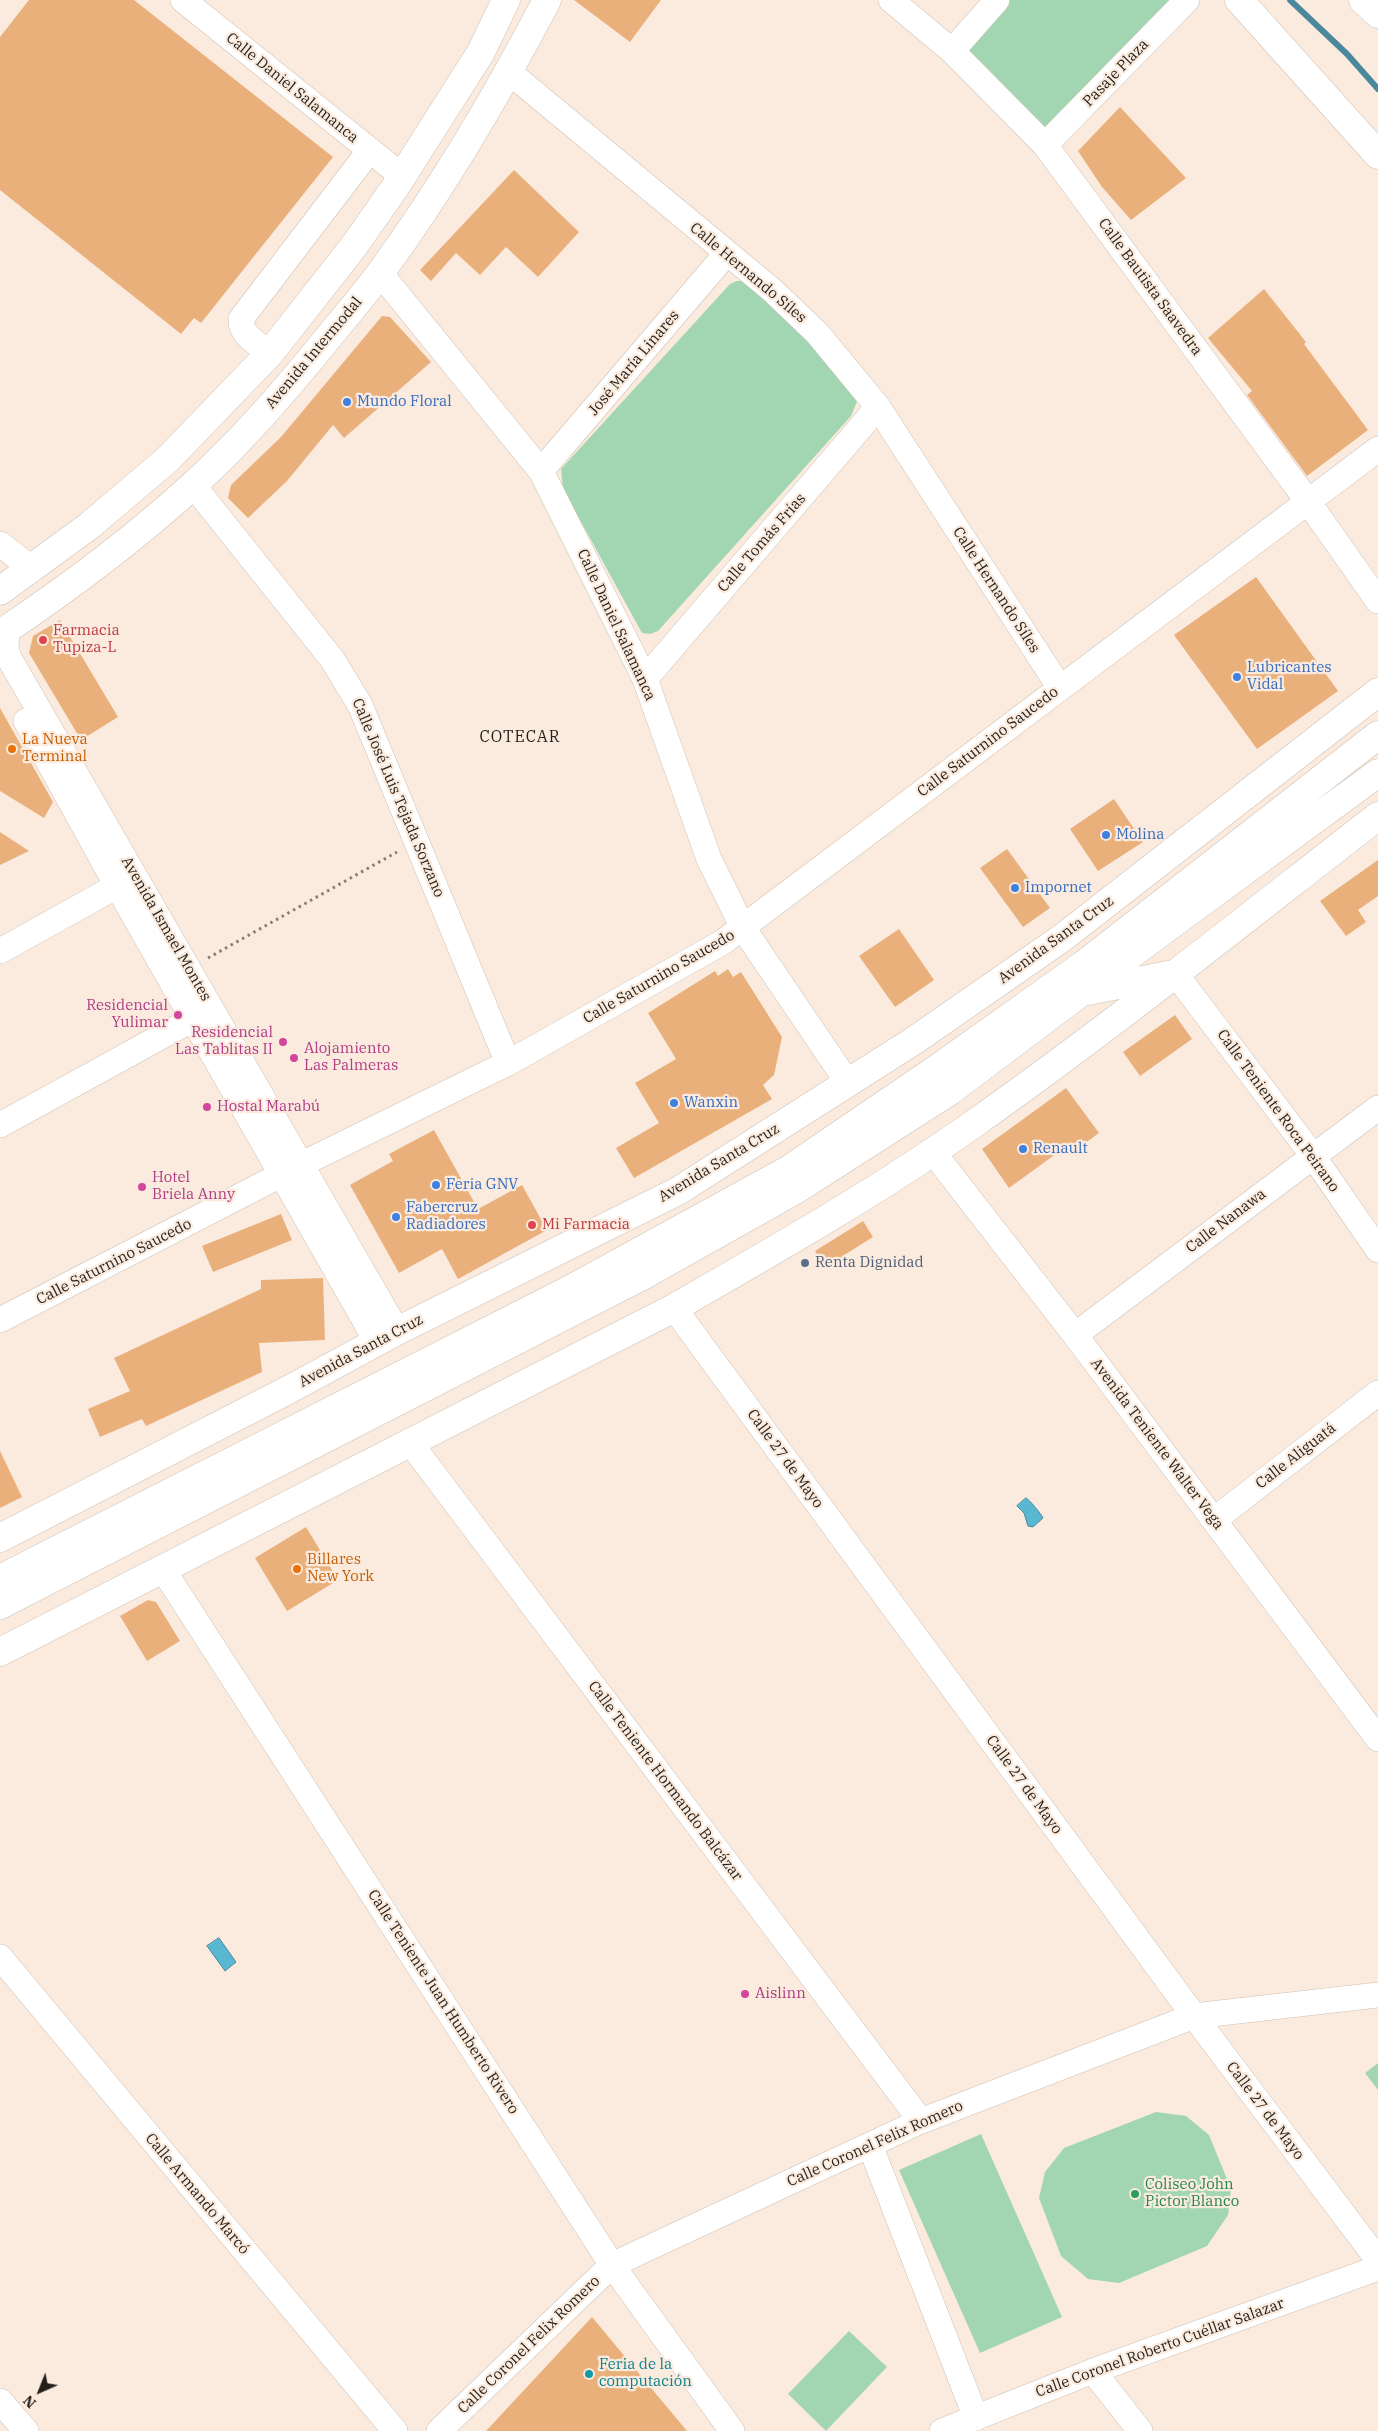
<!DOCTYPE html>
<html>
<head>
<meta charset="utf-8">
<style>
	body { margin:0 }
	#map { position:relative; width:1378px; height:2431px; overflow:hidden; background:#faebde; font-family:"IBM Plex Serif",serif }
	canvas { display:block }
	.north { position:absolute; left:15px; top:2366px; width:50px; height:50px; -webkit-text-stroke:4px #faebde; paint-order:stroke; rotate:224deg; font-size:14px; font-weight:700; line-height:20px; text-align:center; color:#241f1a }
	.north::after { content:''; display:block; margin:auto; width:18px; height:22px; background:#241f1a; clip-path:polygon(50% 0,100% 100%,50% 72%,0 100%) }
</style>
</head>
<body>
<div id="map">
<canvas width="1378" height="2431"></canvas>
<div class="north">N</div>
</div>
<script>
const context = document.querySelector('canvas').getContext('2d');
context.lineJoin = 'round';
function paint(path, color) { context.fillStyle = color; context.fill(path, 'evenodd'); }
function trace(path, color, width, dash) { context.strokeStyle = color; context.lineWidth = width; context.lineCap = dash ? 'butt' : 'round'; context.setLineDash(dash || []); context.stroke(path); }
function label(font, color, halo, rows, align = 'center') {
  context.font = font + ' "IBM Plex Serif",serif'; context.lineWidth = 4.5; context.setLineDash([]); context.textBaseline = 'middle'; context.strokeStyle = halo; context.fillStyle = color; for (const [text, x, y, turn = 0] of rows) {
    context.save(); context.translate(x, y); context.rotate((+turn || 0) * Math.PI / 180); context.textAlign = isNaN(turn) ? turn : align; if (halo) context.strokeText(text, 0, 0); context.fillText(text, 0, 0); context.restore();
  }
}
paint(new Path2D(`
	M1009,0h163l-129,132 -83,-84z
	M737,281h8l8,3 101,107 4,8 -7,17 -193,215 -8,3 -8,-1 -79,-144 -2,-20 169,-185z
	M1378,2063v27l-13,-17z
	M1156,2112l30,4 23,19 22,54 -3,26 -21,31 -88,37 -31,-4 -27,-23 -22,-58 6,-26 19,-24z
	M981,2134l81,183 -82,36 -81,-183z
	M849,2331l38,36 -61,64 -38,-37z`), '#a2d6b3');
const water = new Path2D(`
	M1026,1498c3,1 16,17 17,20l-10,9 -5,-1 -4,-13 -7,-7z
	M219,1938l17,24 -11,9 -18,-25z`);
paint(water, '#5ab7d2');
trace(water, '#4a899b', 1);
trace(new Path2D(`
	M1290,0l57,54 31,35`), '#4a899b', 6);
paint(new Path2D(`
	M29,0h105l199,157 -132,166 -7,-5 -13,16 -181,-144v-153z
	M574,0h87l-31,42z
	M1120,107l66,71 -55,42 -29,-33 -24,-36z
	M514,170l65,62 -41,45 -32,-30 -26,28 -24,-22 -25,28 -11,-11z
	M1264,289l42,53 -2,2 64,86 -61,46 -60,-81 5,-4 -44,-53z
	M382,316l8,1 41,45 -87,76 -11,-13 -46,56 -39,37 -20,-20 3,-13 50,-48z
	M1256,577l82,114 -81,58 -83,-114z
	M60,620l58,97 -37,23 -52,-87 4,-17z
	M0,708l53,94 -9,16 -44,-27z
	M1114,799l29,43 -45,29 -28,-42z
	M0,832l29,19 -29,14z
	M1007,849l43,59 -27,19 -43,-59z
	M1378,860v36l-20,14 8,12 -20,14 -26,-35z
	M899,929l35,51 -39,27 -36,-51z
	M728,969l5,8 8,-5 41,65 -8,38 -11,10 9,14 -138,79 -18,-30 43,-25 -24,-40 41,-24 -28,-46 67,-42 3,5z
	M1175,1015l17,24 -52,37 -17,-24z
	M1066,1088l33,45 -30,22 -5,-7 -55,40 -27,-39z
	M434,1130l44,79 44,-24 25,45 -89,49 -16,-30 -43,24 -49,-88 43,-24 -4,-7z
	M281,1214l11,26 -79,32 -11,-26z
	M863,1221l10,16 -48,30 -10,-16z
	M323,1278l2,62 -66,3 3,29 -116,54 -4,-7 -42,18 -12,-28 42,-18 -16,-33 147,-69v-9z
	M0,1451l22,46 -22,11z
	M306,1527l32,53 -51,31 -32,-53z
	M148,1600l8,2 24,39 -33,20 -27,-45z
	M592,2317l95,114h-201z`), '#eab07c');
const minor = new Path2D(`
	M183,0l219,176
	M891,0l61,51 93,94 264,358 69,98
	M952,51l45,-51
	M509,72l263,218 45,43 61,74 182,281
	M1045,145l142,-145
	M380,273l161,198 104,208 64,180 34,69 105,155
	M270,353c-12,-9 -30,-18 -29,-34l129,-169
	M541,471l185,-217
	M193,485l139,174 28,46 148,358
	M0,544l31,24
	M7,629l-1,20 3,9 388,673
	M645,679l233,-272
	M26,721l91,165 260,456
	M0,951l117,-65
	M1175,973l138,183 65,94
	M0,1125l193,-106
	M933,1152l142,183 303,404
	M674,1308l520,708 184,244
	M0,1320l302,-156 206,-101 215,-121 655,-493
	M1075,1335l303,-227
	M409,1441l512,680
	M1214,1520l164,-127
	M162,1568l450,697 120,166
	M0,1957l395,474
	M870,2145l106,273
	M1093,2371l47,60
	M0,2401l26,30
	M439,2431l173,-166 309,-144 273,-105 184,-21
	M942,2431l151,-60 285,-103`);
const major = new Path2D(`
	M1239,0l139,155
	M1363,0l15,14
	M0,591l89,-65 79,-67 102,-106 84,-107 42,-60 85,-134 25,-52
	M0,634c67,-45 132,-93 192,-148 49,-44 94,-96 135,-147 18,-22 37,-44 54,-67 62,-85 117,-178 166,-272
	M1088,991l80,-16
	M0,1538l290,-149 107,-58 281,-140 237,-151 147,-102 316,-246
	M0,1579l569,-289 219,-120 147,-100 148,-105 295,-230
	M0,1605l644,-330 153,-86 153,-98 195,-147 233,-171
	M0,1652l674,-344c101,-58 203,-116 298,-183 139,-98 272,-205 406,-309`);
trace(minor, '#cfc1b4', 26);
trace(major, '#cfc1b4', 29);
trace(new Path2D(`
	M208,958l189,-106`), '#887e75', 3, [2.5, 4]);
trace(minor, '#fff', 25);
trace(major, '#fff', 28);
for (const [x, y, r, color] of [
	[347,402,5,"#3f7fe0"],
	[43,640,5,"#e0444e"],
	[1237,677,5,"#3f7fe0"],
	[12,749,5,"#e8710a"],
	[1106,835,5,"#3f7fe0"],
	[1015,888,5,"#3f7fe0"],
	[178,1015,5,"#d1479c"],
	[283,1042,5,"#d1479c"],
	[294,1058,5,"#d1479c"],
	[674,1103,5,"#3f7fe0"],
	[207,1107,5,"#d1479c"],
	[1023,1149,5,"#3f7fe0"],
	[436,1185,5,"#3f7fe0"],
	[142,1187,5,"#d1479c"],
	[396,1217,5,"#3f7fe0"],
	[532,1225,5,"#e0444e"],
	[805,1263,5,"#5c6f8a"],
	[297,1569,5,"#e8710a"],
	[745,1994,5,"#d1479c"],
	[1135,2194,5,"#2e9e5b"],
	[589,2374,5,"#0f9aa8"]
]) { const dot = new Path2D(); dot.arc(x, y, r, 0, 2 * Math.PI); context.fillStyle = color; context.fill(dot); trace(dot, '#faebde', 2); }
label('15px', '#241f1a', '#faebde', [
	["Pasaje Plaza",1116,73,-46],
	["Calle Daniel Salamanca",292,88,39],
	["Calle Hernando Síles",748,273,40],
	["Calle Bautista Saavedra",1150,287,54],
	["Avenida Intermodal",314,353,-50],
	["José María Linares",634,363,-50],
	["Calle Tomás Frías",762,543,-49],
	["Calle Hernando Síles",996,590,57],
	["Calle Daniel Salamanca",616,625,65],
	["Calle Saturnino Saucedo",988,742,-37],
	["Calle José Luis Tejada Sorzano",398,798,67],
	["Avenida Ismael Montes",166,929,60],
	["Avenida Santa Cruz",1056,940,-36],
	["Calle Saturnino Saucedo",659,977,-30],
	["Calle Teniente Roca Peirano",1278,1111,54],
	["Avenida Santa Cruz",719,1163,-31],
	["Calle Nanawa",1226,1221,-37],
	["Calle Saturnino Saucedo",114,1262,-27],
	["Avenida Santa Cruz",361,1351,-28],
	["Avenida Teniente Walter Vega",1157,1444,53],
	["Calle Aliguatá",1296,1456,-38],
	["Calle 27 de Mayo",785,1459,54],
	["Calle Teniente Hormando Balcázar",665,1781,53],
	["Calle 27 de Mayo",1024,1785,54],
	["Calle Teniente Juan Humberto Rivero",443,2002,57],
	["Calle 27 de Mayo",1265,2111,53],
	["Calle Coronel Felix Romero",875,2144,-24],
	["Calle Armando Marcó",197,2194,50],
	["Calle Coronel Felix Romero",529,2345,-44],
	["Calle Coronel Roberto Cuéllar Salazar",1160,2348,-20]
]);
label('15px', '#366cbe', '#faebde', [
	["Mundo Floral",357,402],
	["Lubricantes",1247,668],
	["Vidal",1247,685],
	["Molina",1116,835],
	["Impornet",1025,888],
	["Wanxin",684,1103],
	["Renault",1033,1149],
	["Feria GNV",446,1185],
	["Fabercruz",406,1208],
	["Radiadores",406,1225]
], 'left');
label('15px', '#be3a42', '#faebde', [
	["Farmacia",53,631],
	["Tupiza-L",53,648],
	["Mi Farmacia",542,1225]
], 'left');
label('15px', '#c56008', '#faebde', [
	["La Nueva",22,740],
	["Terminal",22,757],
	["Billares",307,1560],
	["New York",307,1577]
], 'left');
label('15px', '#b23c85', '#faebde', [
	["Residencial",168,1006,"right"],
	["Yulimar",168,1023,"right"],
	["Residencial",273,1033,"right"],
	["Las Tablitas II",273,1050,"right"],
	["Alojamiento",304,1049],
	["Las Palmeras",304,1066],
	["Hostal Marabú",217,1107],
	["Hotel",152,1178],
	["Briela Anny",152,1195],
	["Aislinn",755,1994]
], 'left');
label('15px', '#4e5e75', '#faebde', [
	["Renta Dignidad",815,1263]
], 'left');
label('15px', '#27864d', '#faebde', [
	["Coliseo John",1145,2185],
	["Pictor Blanco",1145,2202]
], 'left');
label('15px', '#0d838f', '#faebde', [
	["Feria de la",599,2365],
	["computación",599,2382]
], 'left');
context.letterSpacing = '1px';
label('16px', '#241f1a', '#faebde', [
	["COTECAR",520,737]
]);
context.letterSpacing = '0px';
</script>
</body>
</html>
